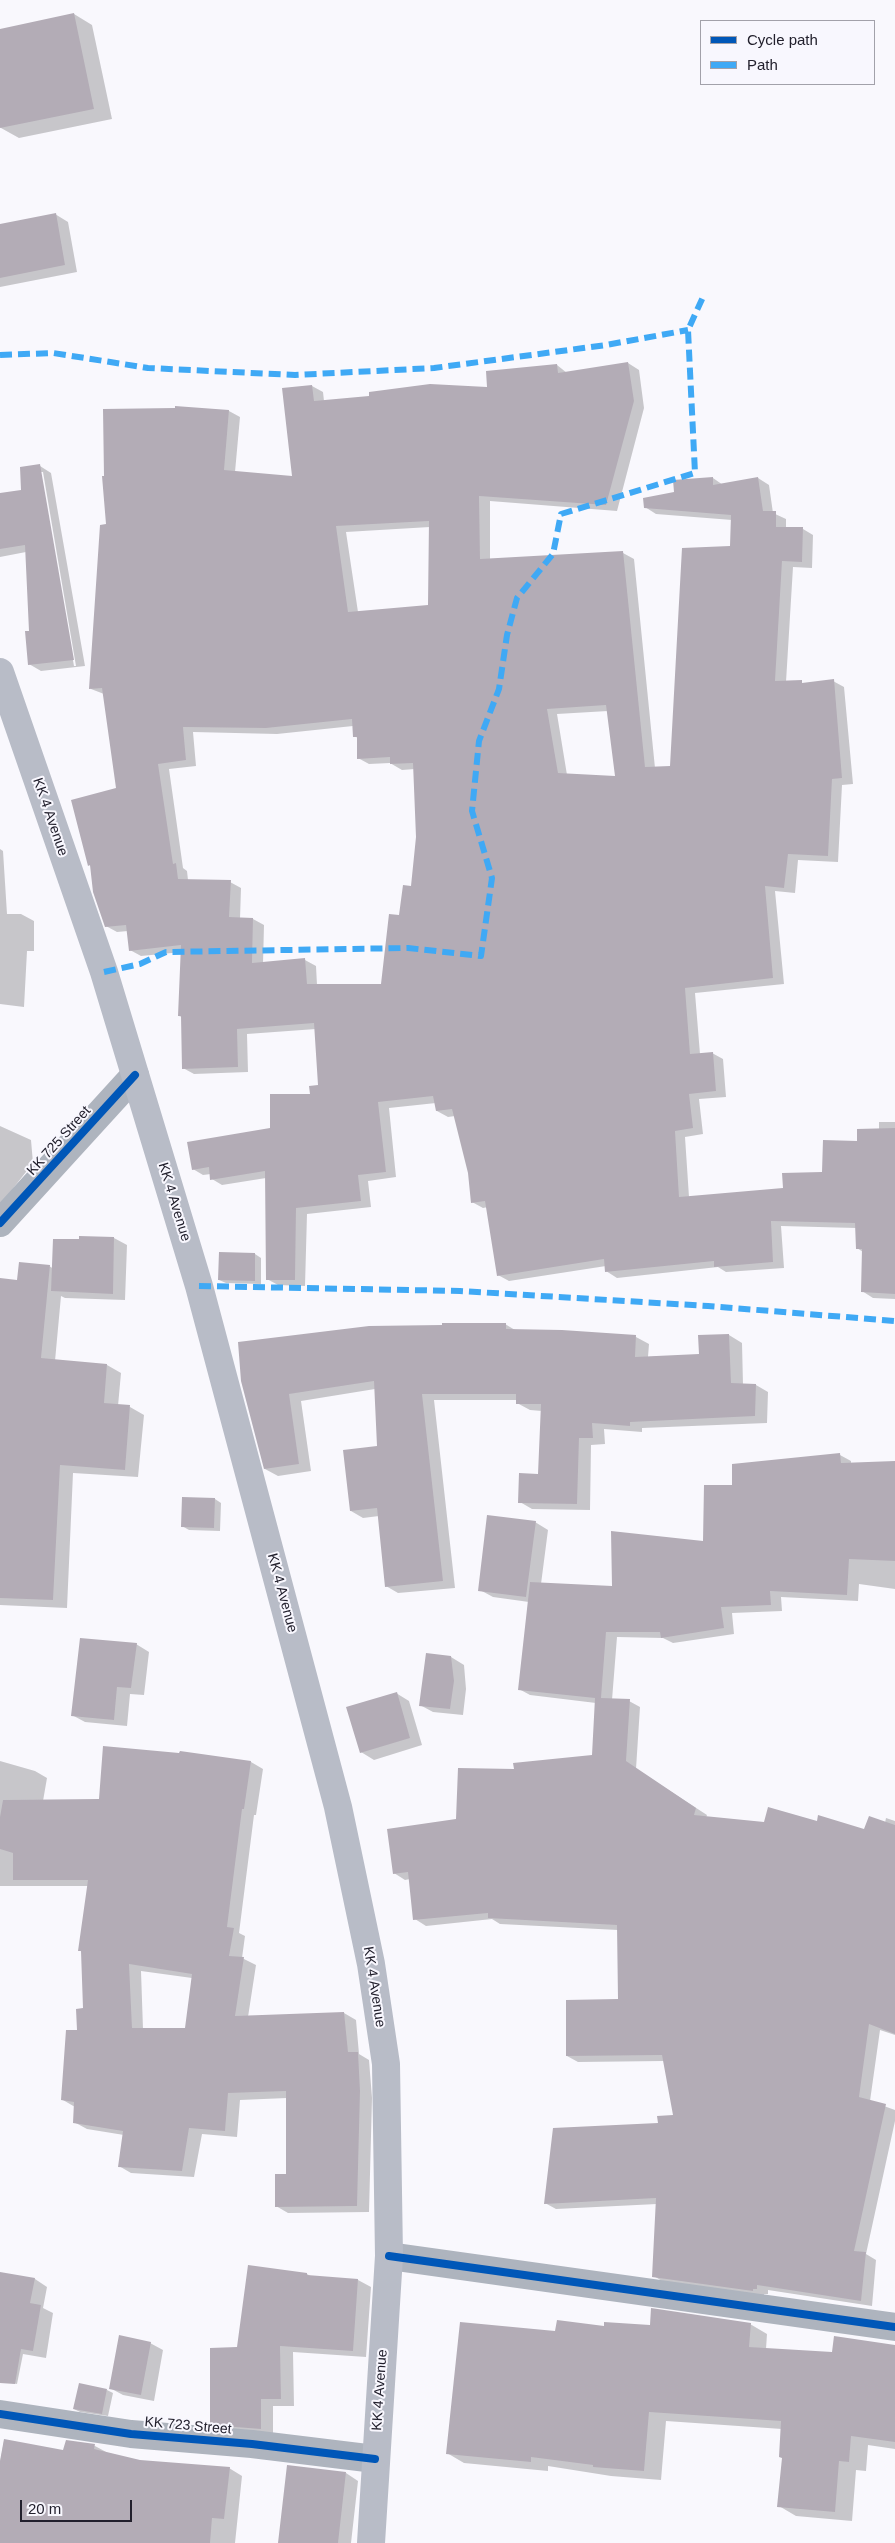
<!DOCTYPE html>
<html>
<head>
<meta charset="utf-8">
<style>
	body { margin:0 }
	#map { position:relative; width:895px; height:2543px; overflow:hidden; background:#f9f8fd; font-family:Helvetica,sans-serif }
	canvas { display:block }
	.legend { position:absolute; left:700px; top:20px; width:175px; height:65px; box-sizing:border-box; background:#f8f7fe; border:1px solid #a2a1aa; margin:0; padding:6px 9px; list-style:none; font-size:15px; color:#22202d }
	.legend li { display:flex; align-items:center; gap:10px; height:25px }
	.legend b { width:25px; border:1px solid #a2a1aa }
	.scale { position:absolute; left:20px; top:2500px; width:112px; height:22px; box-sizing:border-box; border:2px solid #22202d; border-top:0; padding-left:6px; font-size:15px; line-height:18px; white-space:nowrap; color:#22202d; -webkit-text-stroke:4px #f8f7fe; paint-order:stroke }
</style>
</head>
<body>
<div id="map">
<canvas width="895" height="2543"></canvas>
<ul class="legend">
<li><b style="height:6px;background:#0057b8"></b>Cycle path</li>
<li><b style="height:6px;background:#3fa9f5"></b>Path</li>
</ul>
<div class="scale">20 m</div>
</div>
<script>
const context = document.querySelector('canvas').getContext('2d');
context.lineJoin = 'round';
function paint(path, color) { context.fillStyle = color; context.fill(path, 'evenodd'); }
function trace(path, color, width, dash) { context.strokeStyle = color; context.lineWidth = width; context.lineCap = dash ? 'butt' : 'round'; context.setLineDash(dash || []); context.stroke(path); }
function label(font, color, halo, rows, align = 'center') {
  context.font = font + ' Helvetica,sans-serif'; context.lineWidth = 4; context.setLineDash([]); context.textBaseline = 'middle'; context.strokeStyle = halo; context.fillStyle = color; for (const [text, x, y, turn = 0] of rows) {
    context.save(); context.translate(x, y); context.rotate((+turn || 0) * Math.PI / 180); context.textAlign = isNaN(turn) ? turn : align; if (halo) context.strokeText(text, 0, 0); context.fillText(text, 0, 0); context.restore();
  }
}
paint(new Path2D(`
	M74,14l18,11 20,94 -93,19 -18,-10 -1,-4v-94z
	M55,214l13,8 9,50 -77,15v-62z
	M628,363l11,7 5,38 -27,103 -127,-10v59l133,-7 11,6 21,209h17l60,-221v-27l-76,-6 -11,-7 68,-29 10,7 35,-7 11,7 4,28 13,6v9l17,1 10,6 -1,33 -19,-1 -7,115 19,2 28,-3 11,6 9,97 -11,1 -4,77 -40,-2 -3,33 -20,-2 9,93 -89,9 5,61 12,-1 11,6 3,38 -27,2 4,35 -18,3 4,60 95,-8 40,-16 35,-31 20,-12v-8h16v177l-22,-1 -11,-7 1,-39 -6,-4 -1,-20 -75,-2 3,42 -58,4 -8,-5 -101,11 -11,-7v-5l-97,15 -11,-6 -10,-68 -5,1 -11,-6 -3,-29 -14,-57 -7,1 -11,-6 -1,-8 -47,5 7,69 -28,4 3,26 -64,7 -2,72 -27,-1 -11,-6 -1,-101 -44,7 -10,-6 -1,-5 -8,1 -10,-6 78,-40 48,-43 -3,-57 -69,5 1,38 -54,2 -11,-6 -1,-51 -3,-1 3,-64 -41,4 -11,-6 -2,-19 -11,1 -11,-6 -14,-60 -3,-1 28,-76 -13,-95 -13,-5 16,-164 69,-118 53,4 11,6 -5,55 59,6 18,-92 11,6 1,9 165,-13 68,-23 10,8zM430,527v79l-72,6 -12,-80zM608,711l8,66 -49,-2 -10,-61zM353,726l1,10 4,2v20l11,6 21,-1 12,7 13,-1 3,68 -6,51 -12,29 -18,68h-65l-1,-19 -11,-6 -42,4 1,-39 -11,-6h-13l1,-31 -11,-6 -42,-2 -1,-9 -4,-3 -14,-99 27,-3 -3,-34 84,2z
	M40,466l11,7 34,193 -44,5 -12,-7 2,-32 -5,-80 -26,5v-63l23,-3zM40,472h3l33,194h-2z
	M0,849l3,2 4,63h14l13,7v30h-7l-3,56 -24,-3z
	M0,1126l31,14 2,23 -33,42z
	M80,1237l34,1 13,7 -2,55 -60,-2 -4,-2 -6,65 52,4 14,8 -3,33 12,1 14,8 -6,62 -65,-4 -6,135 -67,-3v-326l18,2 31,-15 5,3 26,-28z
	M220,1254h35l6,4v26l-35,-1 -7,-3z
	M505,1324l10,6 47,1 74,6 13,7 -1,13 52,-2 29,-20 13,8 1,42h13l12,7 -1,31 -125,5v4l-38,-3 1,15 -14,1 -1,65 -58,-1 -12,-7 19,-27 3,-64 -12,-1 -13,-7 1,-3h-84l21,188 -57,5 -12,-7 -7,-70 -16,2 -12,-7 28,-64 -4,-58 -74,12 10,70 -33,5 -13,-7 -23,-88z
	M840,1455l11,6v3l44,-2v127l-36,-5 -1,17 -77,-4 1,14 -50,2 2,21 -61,9 -10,-5 -46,-1 -5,63 17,1 11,6 -4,62 71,46 -1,3 59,5h52l48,8 20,-8 1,-5 9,3v214l-15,-5 -10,71 25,9v11l-29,133 10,6 -4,46 -104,-16v4h-4v3l-99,-14 -11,-7 3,-72 -101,5 -11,-6 114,-79 16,-7 -11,-56 -86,1 -11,-6 52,-56 -1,-70 -118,-6 -8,-5 -66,7 -11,-7 -5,-40 -5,1 -11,-7 121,-103 78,-14 3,-53 -66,-8 -11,-6 10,-87 -36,-5 -13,-7 55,-68 13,8 -7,54 72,3 91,-45 29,-55z
	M215,1499l6,4 -1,28 -31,-1 -7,-4z
	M136,1644l13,8 -5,43 -14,-1 -3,32 -42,-4 -13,-7z
	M451,1657l13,8 2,24 -3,26 -30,-3 -13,-7z
	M396,1693l13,8 13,44 -48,15 -13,-8z
	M181,1753l70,9 12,7 -7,46h-2l-15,118 6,3 -3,22 14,7 -8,52 96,-4 12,7 3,34 10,6 3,38 -3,114 -81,1 -12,-7 11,-31v-77l-47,2 -3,37 -35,-3 -8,43 -63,-4 -12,-7 5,-31 -37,-6 -13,-7 1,-15 -12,-7 22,-90 -3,-58 -3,-2 9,-64h-88v-125l35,10 12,7 -4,23h57zM141,1971l51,7 -6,51h-43z
	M0,2273l35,6 12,8 -4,21 10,5 -7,45 -23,-4 -6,30 -17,-3z
	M307,2274l5,3 46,3 13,7 -5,70 -73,-5 1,54h-21v30l-49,-4 -12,-8 26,-76z
	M750,2324l17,10 -1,15 68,4 61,-7v103l-27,-4 -2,26 -10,-1 -4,51 -56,-5 -17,-10 4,-48 -1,-29 -116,-8 -5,59 -50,-4 -63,-10v5l-84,-8 -17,-10 109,-121 49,-5z
	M150,2343l13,7 -9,51 -31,-6 -13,-7z
	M107,2390l6,3 -5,23 -28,-4 -6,-3z
	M4,2441l60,11 31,-6 13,7 32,8 89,7 13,8 -7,67h-235v-80z
	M346,2473l12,8 -7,62h-72z`), '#0003');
paint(new Path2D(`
	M74,13l20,96 -94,19v-99z
	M56,213l9,52 -65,13v-54z
	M628,362l6,39 -28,104 -127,-9 1,63 143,-8 22,216 25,-1 12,-218 48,-2 1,-31 -87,-7 -1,-10 31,-6 -1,-12 40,-3v8l45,-8 5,34h13v16h27l-1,35 -20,-1 -7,120 27,-1v3l32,-4 8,99 -10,1 -4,77 -40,-2 -4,34 -19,-2 8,92 -88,10 5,66 23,-2 3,39 -27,3 4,34 -18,3 4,66 104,-9 -1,-15 40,-1 1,-32 34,1v-12l38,-1v166l-34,-2 1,-43h-6l-1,-26 -84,-2 2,41 -59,5v-6l-109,11 -1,-13 -107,17 -12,-75 -14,2 -3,-30 -16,-64 -16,2 -3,-15 -55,6 8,70 -28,3 3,26 -65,7 -1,72h-29l-1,-109 -55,9 -1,-13 -17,3 -5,-28 83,-14v-34h40l-1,-8 9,-1 -4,-62 -77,6 1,38 -56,2 -1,-53h-3l3,-71 -52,6 -3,-26 -21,2 -12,-35 -3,-27 -2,1 -17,-66 45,-12 -14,-100 -13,1 11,-164 6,-1 -4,-48h2l-1,-67 72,-1v-2l54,4 -5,60 68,6 -10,-88 30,-3 2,16 55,-5v-4l61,-8 57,3 -1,-16 71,-7 1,9zM429,521l-1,84 -80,7 -12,-86zM606,705l9,71 -57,-3 -11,-64zM352,719l1,18h4v22l33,-2v7l23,-1 3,74 -5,49 -8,-1 -4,30 -10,-1 -8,70h-74l-2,-26 -53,5 1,-45 -24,-1 2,-37 -53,-1 -2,-16 -3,1 -15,-100 28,-4 -3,-33 83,1z
	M40,464l34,196 -46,5 -3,-34h4l-4,-86 -25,4v-56l21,-3 -1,-23z
	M79,1236l35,1 -1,57 -62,-3 2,-52h26z
	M219,1252l36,1v28l-37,-1z
	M19,1262l31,3 -9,93 66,6 -3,39 26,2 -5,65 -65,-5 -7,135 -53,-2v-320l17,2z
	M442,1323h64v6l56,1 74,5 -1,22 64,-3 -1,-19 31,-1 2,49 25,1 -1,32 -125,6v4l-38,-3 1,15h-14l-2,66 -59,-1 1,-30 19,1 3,-70h-25v-10h-94l21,187 -58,6 -8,-79 -27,3 -7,-61 34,-4 -3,-65 -85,13 10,70 -35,5 -23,-88 -3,-39 131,-16 73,-1z
	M840,1453l1,10 54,-2v100l-46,-2 -2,36 -77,-4 1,14 -50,2 3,21 -63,10 -1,-6h-54l-5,66 29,1 -4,62 70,47 -2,7 70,7 4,-15 49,14 1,-6 46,14 5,-13 26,9v209l-26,-10 -10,73 27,7 -32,147 12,1 -5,49 -104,-16v4h-4v2l-101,-14 4,-79 -112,6 9,-76 105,-5 -1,-7 16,-1 -11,-60 -96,1v-56l52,-1 -1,-74 -129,-7v-5l-75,7 -5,-48 -15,2 -6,-45 69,-10 2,-51 56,1 -1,-6 79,-8 3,-57 -77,-8 12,-108 82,4 -1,-55 92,10 1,-56h28v-21z
	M182,1497l33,1 -1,30 -33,-1z
	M487,1515l49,6 -10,76 -48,-6z
	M80,1638l57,5 -6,45 -14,-1 -3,33 -43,-4z
	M426,1653l25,3 3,25 -4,28 -31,-3z
	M397,1692l13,46 -50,15 -14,-46z
	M103,1746l76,7 1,-2 71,10 -7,48h-2l-15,118 7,1 -5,28 15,1 -9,59 109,-4 4,40h10l2,39 -3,115 -82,1v-33h11v-83l-58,2 -3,38 -36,-3 -7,43 -64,-4 5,-36 -50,-8 1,-21 -13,-2 5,-70h11l-1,-21 7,-1 -2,-57h-3l10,-71h-75v-27l-13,-4v-32l3,-17 96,-1zM129,1964l63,10 -7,54h-53z
	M248,2265l59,8v2l51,4 -5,72 -73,-5 1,53h-20v30l-51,-4v-77l27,-1z
	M0,2272l35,6 -5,25 11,2 -8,46 -12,-2 -6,35 -15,-1z
	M651,2308l100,15 -2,24 83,5 2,-16 61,9v97l-44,-6 -2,26 -10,-1 -4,51 -58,-5 5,-49 -3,-1 2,-36 -132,-9 -5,59 -51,-4v-2l-62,-8v5l-85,-8 14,-132 95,9 2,-11 47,6v-4l46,3z
	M119,2335l32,7 -10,53 -32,-6z
	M79,2383l28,6 -5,25 -29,-5z
	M4,2439l59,11 3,-10 29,4 -1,5 46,11 90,7 -6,52 -12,-1 -2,25h-210v-82z
	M287,2465l59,7 -8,71h-60z`), '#b3acb6');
trace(new Path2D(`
	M0,1223l135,-148
	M389,2256l506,71
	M0,2414l131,20 121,10 123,15`), '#aeb4be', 28);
trace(new Path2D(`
	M0,672l104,300 95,314 139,521 33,157 15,100 3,192 -18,287`), '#b8bcc7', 28);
trace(new Path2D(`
	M0,355l53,-2 95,15 147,7 139,-7 172,-23 82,-15
	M104,972l36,-8 26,-12 242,-4 73,8 11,-78 -20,-67 7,-70 20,-52 8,-54 10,-37 36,-44 8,-40 134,-41 -7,-143 15,-33
	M199,1286l261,5 248,15 187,15`), '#3fa9f5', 6, [12, 6]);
trace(new Path2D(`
	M0,1223l135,-148
	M389,2256l506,71
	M0,2414l131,20 121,10 123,15`), '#0057b8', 8);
label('14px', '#22202d', '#f8f7fe', [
	["KK 4 Avenue",50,817,71],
	["KK 725 Street",59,1141,-48],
	["KK 4 Avenue",174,1202,73],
	["KK 4 Avenue",282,1593,75],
	["KK 4 Avenue",374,1987,81],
	["KK 4 Avenue",380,2390,-86],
	["KK 723 Street",188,2426,5]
]);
</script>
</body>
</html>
